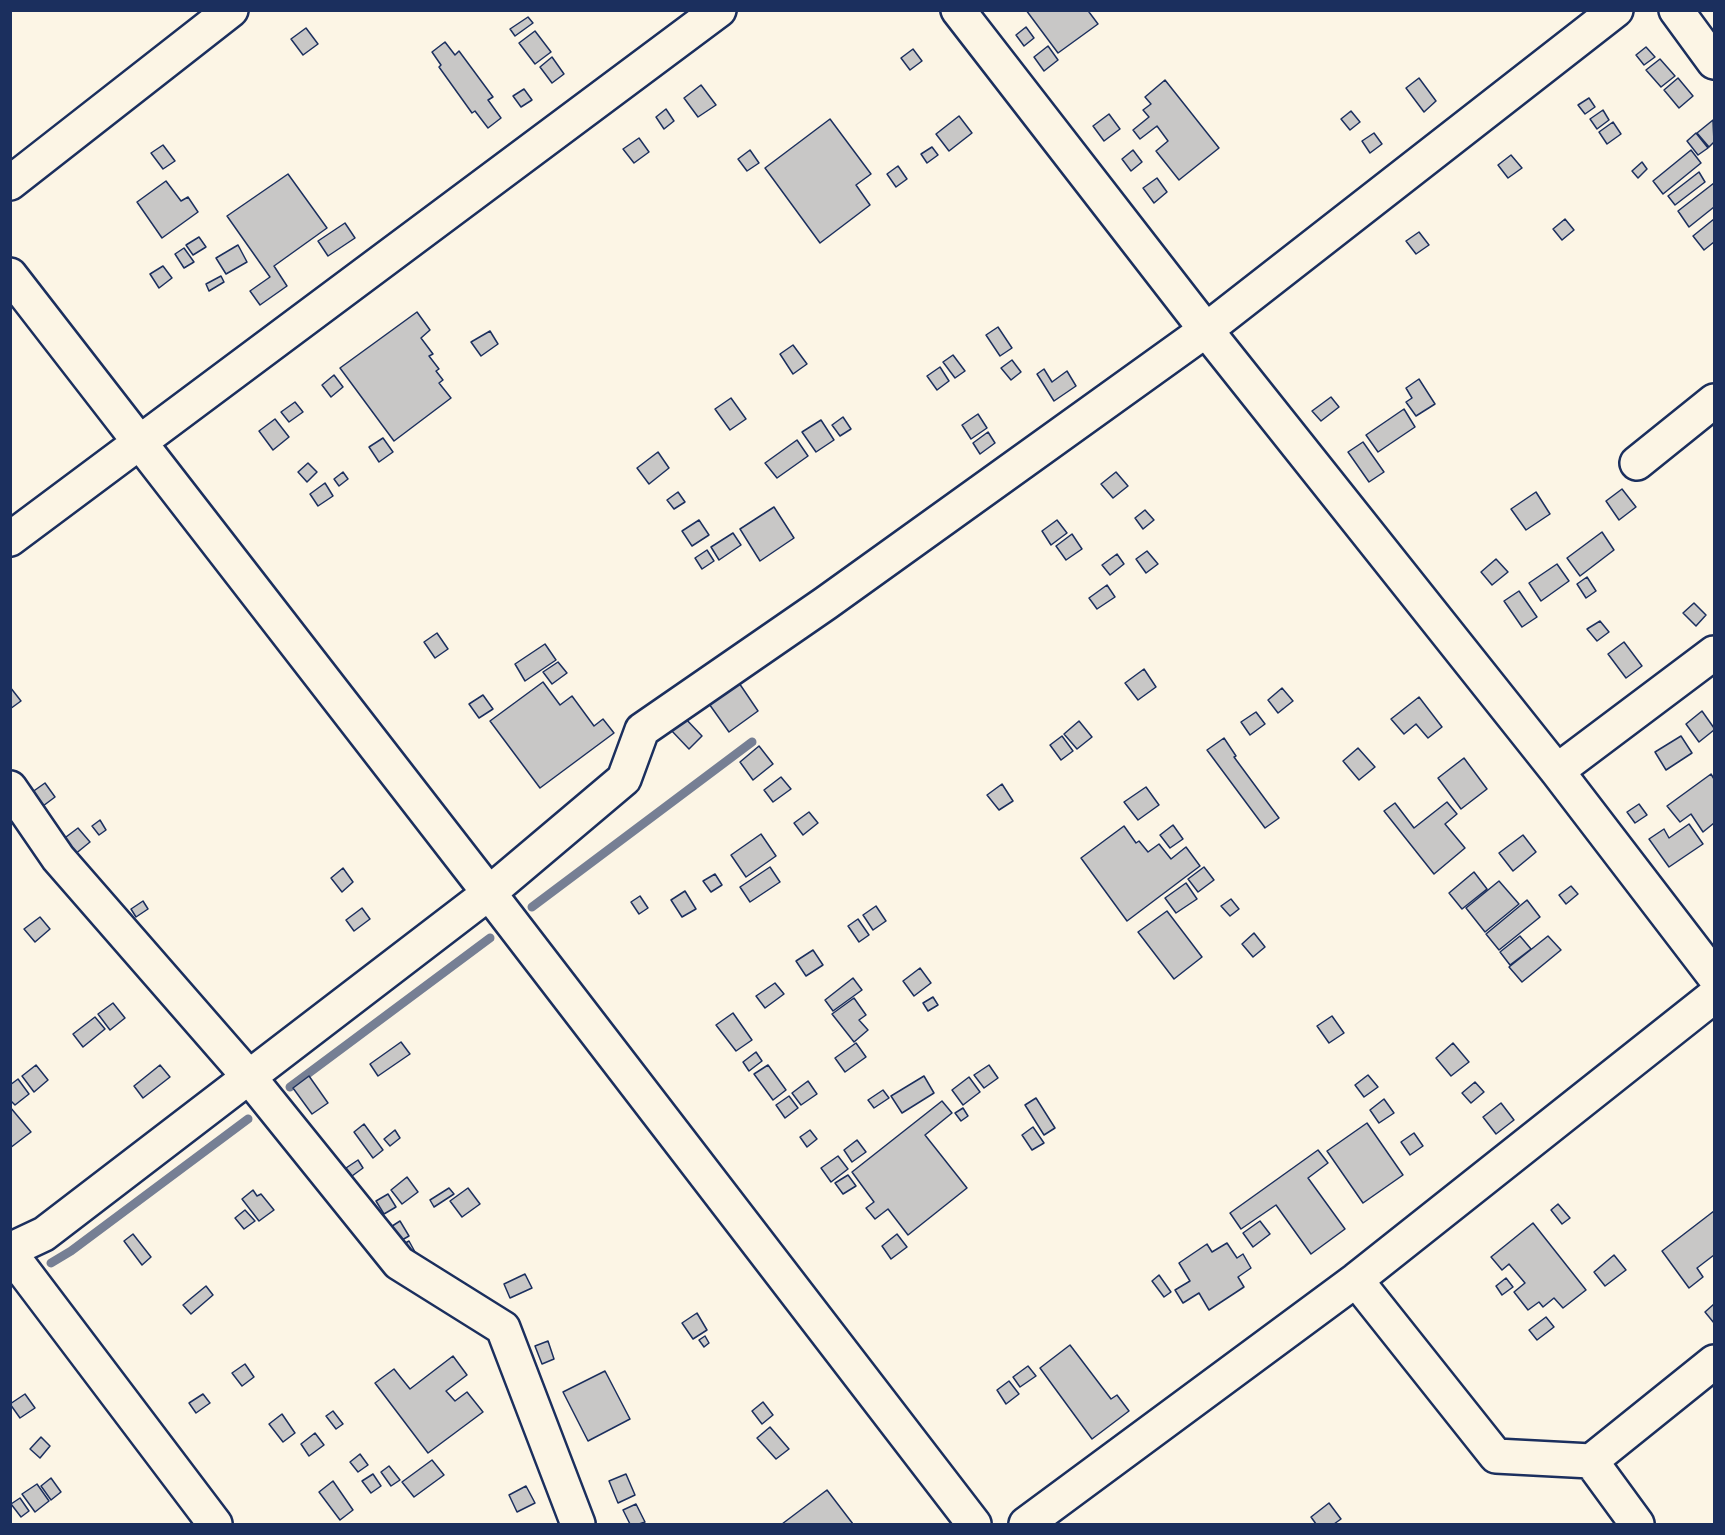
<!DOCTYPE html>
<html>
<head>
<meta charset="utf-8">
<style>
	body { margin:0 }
	#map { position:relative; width:1725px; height:1535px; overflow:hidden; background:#fcf5e5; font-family:"Comic Neue",sans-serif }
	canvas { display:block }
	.frame { position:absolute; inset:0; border:12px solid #1b2f5e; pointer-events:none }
</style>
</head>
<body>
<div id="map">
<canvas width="1725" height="1535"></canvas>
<div class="frame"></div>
</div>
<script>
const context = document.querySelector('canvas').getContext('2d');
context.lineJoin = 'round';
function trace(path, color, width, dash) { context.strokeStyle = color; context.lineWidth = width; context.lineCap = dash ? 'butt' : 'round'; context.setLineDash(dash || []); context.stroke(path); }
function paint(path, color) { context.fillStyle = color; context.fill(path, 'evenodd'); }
trace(new Path2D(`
	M532,907l220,-165
	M290,1087l200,-149
	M51,1263l20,-12 177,-132`), '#767f94', 9);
const building = new Path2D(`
	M1026,10h65l-2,2 9,12 -40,29z
	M528,17l5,6 -18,13 -5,-7z
	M1026,27l8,11 -10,8 -8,-11z
	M306,28l12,16 -15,11 -12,-16z
	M535,31l16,21 -16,12 -16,-21z
	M445,42l10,13 4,-4 34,46 -5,3 13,18 -13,10 -13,-17 -3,2 -33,-46 2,-2 -9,-13z
	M1048,46l10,14 -14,11 -10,-14z
	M1646,47l9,10 -11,8 -8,-10z
	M913,49l9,12 -12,9 -9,-12z
	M552,57l12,17 -12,9 -12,-16z
	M1660,59l15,17 -14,11 -15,-17z
	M1419,78l17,23 -12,11 -18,-24z
	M1678,78l15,18 -14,12 -15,-18z
	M1165,80l54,68 -40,32 -23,-29 12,-10 -11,-15 -17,13 -7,-9 16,-13 -6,-7 8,-6 -6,-7z
	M701,85l15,20 -18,12 -14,-19z
	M524,89l8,11 -11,7 -8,-11z
	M1589,98l6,9 -10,7 -7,-9z
	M666,109l8,12 -10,8 -8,-12z
	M1603,110l6,10 -12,9 -7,-10z
	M1351,111l9,11 -10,8 -9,-11z
	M1109,114l11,15 -16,12 -11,-15z
	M959,116l13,17 -23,18 -13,-17z
	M830,119l41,55 -15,11 14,20 -50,38 -55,-75z
	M1713,120l1,22 -5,5 -12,-14z
	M1613,122l8,12 -14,10 -8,-12z
	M1374,133l8,11 -12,9 -8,-12z
	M1696,133l12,15 -10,7 -11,-14z
	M639,138l10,14 -15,11 -11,-14z
	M163,145l12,16 -12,8 -12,-16z
	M932,147l6,8 -11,8 -6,-9z
	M750,150l9,13 -12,8 -9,-12z
	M1133,150l9,12 -11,9 -9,-12z
	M1691,150l10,13 -38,31 -10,-13z
	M1511,155l11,13 -14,10 -10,-13z
	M1642,162l5,7 -9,9 -6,-7z
	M898,166l9,13 -11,8 -9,-13z
	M1699,172l6,10 -30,23 -7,-9z
	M288,174l39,54 -53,38 13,20 -27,19 -10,-14 20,-14 -43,-61z
	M1157,178l10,14 -13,11 -11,-15z
	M166,181l15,20 7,-4 10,15 -36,26 -25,-36z
	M1714,183v24l-25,20 -11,-16z
	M1565,219l9,11 -12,10 -9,-11z
	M1714,219v23l-10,8 -11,-14z
	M345,223l10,15 -27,18 -10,-15z
	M1419,232l10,13 -13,9 -10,-13z
	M199,237l7,10 -13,8 -7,-10z
	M238,245l9,17 -21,12 -10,-16z
	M184,248l10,14 -10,6 -9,-14z
	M163,266l9,12 -13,10 -9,-14z
	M221,276l3,6 -15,9 -3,-7z
	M417,312l13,18 -9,8 12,16 -4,2 10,13 -3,2 7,9 -4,3 12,15 -57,43 -54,-73z
	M998,327l14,21 -12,8 -14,-21z
	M490,331l8,13 -17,12 -10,-14z
	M793,345l14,19 -14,10 -13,-20z
	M953,355l12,16 -10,7 -12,-16z
	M1012,360l9,12 -10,8 -10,-12z
	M940,367l9,14 -12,9 -10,-14z
	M1044,369l8,13 15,-11 9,15 -22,15 -17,-27z
	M334,375l9,12 -12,10 -9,-12z
	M1419,379l16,25 -19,12 -10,-14 6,-4 -6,-10z
	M1331,397l8,10 -18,14 -9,-10z
	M731,398l15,21 -16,11 -15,-21z
	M295,402l8,10 -14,10 -8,-10z
	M1404,409l11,18 -37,25 -12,-17z
	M978,414l9,14 -16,11 -9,-14z
	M843,417l8,12 -11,7 -8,-11z
	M275,419l14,18 -16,13 -14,-19z
	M821,420l13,20 -18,12 -14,-20z
	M988,432l7,11 -15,11 -7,-11z
	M383,438l10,14 -14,10 -10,-15z
	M797,440l11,16 -31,22 -12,-15z
	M1363,442l21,30 -15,10 -21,-30z
	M658,452l11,16 -20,16 -12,-16z
	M308,463l9,9 -10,10 -9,-10z
	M343,472l5,7 -9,7 -5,-7z
	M1116,472l12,14 -15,12 -12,-14z
	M325,483l8,13 -15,10 -8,-12z
	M1622,489l14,18 -17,13 -13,-19z
	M678,492l7,10 -11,7 -7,-9z
	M1536,492l14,22 -24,16 -15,-21z
	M774,507l20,31 -34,23 -20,-32z
	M1145,510l9,10 -11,9 -8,-11z
	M699,520l10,15 -17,11 -10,-15z
	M1057,520l10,13 -16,12 -9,-14z
	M1602,532l12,18 -34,26 -13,-18z
	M733,533l8,12 -22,15 -8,-13z
	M1072,534l10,15 -16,11 -10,-14z
	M707,550l7,11 -12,8 -7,-11z
	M1147,551l11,13 -12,9 -10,-14z
	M1117,554l7,10 -14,11 -8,-10z
	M1496,559l12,13 -16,13 -11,-13z
	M1557,564l12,17 -28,20 -12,-18z
	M1587,577l9,14 -10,7 -9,-14z
	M1107,585l8,12 -18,12 -8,-11z
	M1519,591l18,26 -15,10 -18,-26z
	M1694,603l12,12 -10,11 -13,-13z
	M1600,621l9,11 -12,9 -10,-12z
	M437,633l11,16 -13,9 -11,-16z
	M1624,642l18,24 -16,12 -18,-24z
	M545,644l11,16 -31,21 -10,-17z
	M558,662l9,11 -15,11 -9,-12z
	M1144,669l12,18 -18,13 -13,-17z
	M737,680l21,31 -29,21 -22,-31z
	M543,682l17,23 12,-9 22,30 9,-7 11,14 -74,55 -50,-67z
	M10,687l11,14 -11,8z
	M1282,688l11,13 -15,12 -10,-13z
	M483,695l10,14 -14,9 -10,-14z
	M1419,697l23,30 -14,11 -12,-14 -12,10 -13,-15z
	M1702,711l12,17v2l-15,12 -13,-18z
	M1256,712l9,12 -15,11 -9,-13z
	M683,716l19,20 -13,13 -19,-20z
	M1079,721l13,16 -15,12 -13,-15z
	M1062,736l11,15 -12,9 -11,-15z
	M1681,736l11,17 -26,17 -11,-18z
	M1224,738l12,18 -2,1 45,61 -14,10 -58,-78z
	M759,746l14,18 -20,16 -13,-18z
	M1358,748l17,19 -16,13 -16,-19z
	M1464,758l23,31 -26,20 -23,-31z
	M1711,774l3,5v44l-11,9 -12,-18 -11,8 -13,-16z
	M781,777l10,12 -18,13 -9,-12z
	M45,783l10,14 -16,12 -11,-14z
	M1002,784l11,17 -14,9 -12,-15z
	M1146,787l13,18 -21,15 -14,-18z
	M1447,802l10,12 -12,10 20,24 -31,26 -50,-63 11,-8 19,25z
	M1639,804l8,11 -12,8 -8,-11z
	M809,812l9,11 -15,12 -9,-12z
	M100,820l6,10 -7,5 -7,-9z
	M1689,824l14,20 -34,23 -20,-28 15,-10 5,9z
	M1173,825l10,14 -13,9 -10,-13z
	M1124,826l12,17 3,-2 9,11 11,-8 12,15 15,-12 14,19 -73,55 -46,-63z
	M78,828l12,14 -16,13 -12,-15z
	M761,834l15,22 -30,21 -15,-22z
	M1523,835l13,17 -23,19 -14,-18z
	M770,867l10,15 -30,20 -10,-15z
	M1204,867l10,13 -16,12 -10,-13z
	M343,868l10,14 -11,10 -11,-14z
	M1474,872l13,17 -25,20 -13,-16z
	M715,874l7,11 -11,7 -8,-11z
	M1499,881l20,23 -34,28 -19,-24z
	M1186,883l11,16 -21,14 -11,-15z
	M1571,886l7,8 -12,10 -7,-9z
	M685,891l11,18 -14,8 -11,-17z
	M640,896l8,12 -9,6 -8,-12z
	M1231,899l8,10 -9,7 -9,-10z
	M1527,900l13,17 -41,33 -13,-16z
	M143,901l5,8 -12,8 -5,-8z
	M876,906l10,15 -13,9 -10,-15z
	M362,908l8,11 -16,12 -8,-11z
	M1167,911l35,46 -28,22 -36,-47z
	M40,917l10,12 -15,13 -11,-13z
	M858,919l11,16 -10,7 -11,-16z
	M1254,933l11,14 -12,10 -11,-13z
	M1520,936l11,13 -21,16 -10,-13z
	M1548,936l13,14 -39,32 -13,-15z
	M813,950l10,15 -17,11 -10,-15z
	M920,968l11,15 -17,13 -11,-15z
	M853,978l9,12 -29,21 -8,-11z
	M775,983l9,11 -19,14 -9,-12z
	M933,997l5,8 -10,6 -5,-8z
	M854,998l12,17 -7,5 9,10 -14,12 -22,-28z
	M113,1003l12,15 -15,12 -12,-16z
	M733,1013l19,27 -16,11 -20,-26z
	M1332,1016l12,17 -15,10 -12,-17z
	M95,1017l10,12 -22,18 -10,-13z
	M401,1042l9,12 -32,22 -8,-12z
	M856,1043l10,14 -21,15 -10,-14z
	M1453,1043l16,19 -18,14 -15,-18z
	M756,1052l6,9 -13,10 -6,-9z
	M36,1065l12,15 -14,12 -12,-16z
	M160,1065l10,12 -27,21 -9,-12z
	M768,1065l18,25 -13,10 -19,-26z
	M989,1065l9,13 -14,10 -10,-13z
	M1368,1075l10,12 -14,10 -9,-12z
	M309,1076l19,27 -16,11 -19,-26z
	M924,1076l10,17 -32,20 -11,-17z
	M969,1077l11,15 -17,13 -11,-15z
	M18,1079l11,15 -14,11 -5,-5v-15z
	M808,1081l9,13 -16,11 -9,-12z
	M1475,1082l9,10 -13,11 -9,-10z
	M883,1090l6,8 -15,10 -6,-8z
	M789,1096l9,12 -13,10 -9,-13z
	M1036,1098l19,30 -11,7 -19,-30z
	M1384,1099l10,14 -15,10 -9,-13z
	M942,1101l10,12 -27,22 42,53 -59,47 -20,-26 -13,10 -9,-11 8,-6 -22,-30z
	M1501,1103l13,17 -18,14 -13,-17z
	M10,1107l21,25 -21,16z
	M963,1108l5,8 -7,5 -6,-8z
	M1367,1123l36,52 -40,28 -36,-52z
	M364,1124l19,26 -10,8 -19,-26z
	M1033,1127l11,16 -12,7 -10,-15z
	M395,1130l5,8 -10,8 -6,-7z
	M810,1130l7,9 -10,8 -7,-10z
	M1414,1133l9,13 -13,9 -9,-13z
	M857,1140l9,12 -14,10 -8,-12z
	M1318,1150l10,13 -20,15 37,51 -34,25 -35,-49 -35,24 -11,-16z
	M838,1156l10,13 -17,13 -10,-14z
	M358,1160l5,8 -11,8 -6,-8z
	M848,1175l8,11 -13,8 -8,-11z
	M407,1177l11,15 -16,12 -11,-14z
	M449,1188l5,6 -20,13 -4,-7z
	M468,1188l12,16 -18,13 -12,-16z
	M253,1190l4,6 4,-2 13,16 -15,11 -17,-22z
	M388,1194l8,13 -12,7 -8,-13z
	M1558,1204l12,14 -8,6 -11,-14z
	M245,1210l10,11 -11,8 -9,-11z
	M1714,1211v44l-17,13 6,9 -14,11 -27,-37z
	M400,1221l9,15 -14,8 -9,-14z
	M1260,1221l10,13 -17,13 -10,-14z
	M1533,1223l53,67 -23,18 -9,-10 -11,9 -4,-5 -11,8 -14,-18 11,-9 -16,-19 -7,6 -11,-13z
	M133,1234l18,23 -9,8 -18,-24z
	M897,1234l10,13 -16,12 -9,-13z
	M409,1241l6,11 -11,6 -6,-11z
	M1227,1243l10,15 6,-4 8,14 -13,9 6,10 -35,23 -10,-17 -16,10 -8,-13 15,-9 -11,-18 28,-19 5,8z
	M1614,1255l12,15 -21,16 -11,-14z
	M525,1274l7,14 -22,10 -6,-14z
	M1159,1275l12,17 -7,5 -12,-16z
	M1506,1278l7,9 -11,8 -6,-9z
	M206,1286l7,9 -22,19 -8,-9z
	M1714,1304v19l-9,-11z
	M697,1313l10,17 -14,9 -11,-16z
	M1546,1317l8,10 -17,13 -8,-10z
	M705,1336l4,7 -5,4 -5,-7z
	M548,1341l6,18 -12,5 -7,-18z
	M1070,1345l41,54 6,-4 12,16 -37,28 -52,-71z
	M453,1356l14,19 -21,16 9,10 12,-9 16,20 -55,41 -53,-70 19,-14 16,20z
	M245,1364l9,13 -12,9 -10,-13z
	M1028,1366l8,10 -16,11 -7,-10z
	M605,1371l25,48 -42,22 -25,-49z
	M1009,1381l10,13 -13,10 -9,-14z
	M25,1394l10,14 -15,10 -10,-14z
	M203,1394l7,9 -14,10 -7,-10z
	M763,1402l10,13 -11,9 -10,-13z
	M333,1411l10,13 -7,5 -10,-13z
	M282,1414l13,19 -12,9 -14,-18z
	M770,1427l19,22 -13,10 -19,-21z
	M315,1433l9,12 -15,11 -8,-12z
	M41,1437l9,9 -10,12 -10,-9z
	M360,1454l8,11 -10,7 -8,-10z
	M432,1460l12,15 -30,22 -12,-15z
	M389,1466l11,14 -9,6 -10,-14z
	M373,1474l8,12 -10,7 -9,-12z
	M626,1474l9,21 -17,8 -9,-22z
	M51,1478l10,14 -10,8 -10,-14z
	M333,1481l20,29 -13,10 -21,-28z
	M37,1484l12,17 -14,11 -13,-18z
	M526,1486l9,17 -18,9 -8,-17z
	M827,1490l26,34h-71z
	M20,1498l9,13 -8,6 -10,-13z
	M1329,1503l12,16 -7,5h-18l-5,-7z
	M636,1504l9,18 -6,2h-9l-7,-14z`);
paint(building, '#c8c7c6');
trace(building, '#1b2f5e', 1.5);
const minor = new Path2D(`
	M958,10l248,320 351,441 157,205
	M1676,10l38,52
	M10,183l221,-173
	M10,275l479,618 485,631
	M1637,463l77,-62
	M10,539l709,-529
	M1557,771l157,-118
	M10,788l48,70 191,219 150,186 104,65 75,196
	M10,1250l34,-16 445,-341 135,-114 18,-49 184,-127 380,-273 410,-320
	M10,1253l205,271
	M1356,1280l140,176 95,5 123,-99
	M1591,1461l46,63
	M1026,1524l330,-244 358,-284`);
trace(minor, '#1b2f5e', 38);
trace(minor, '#fcf5e5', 33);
</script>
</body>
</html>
